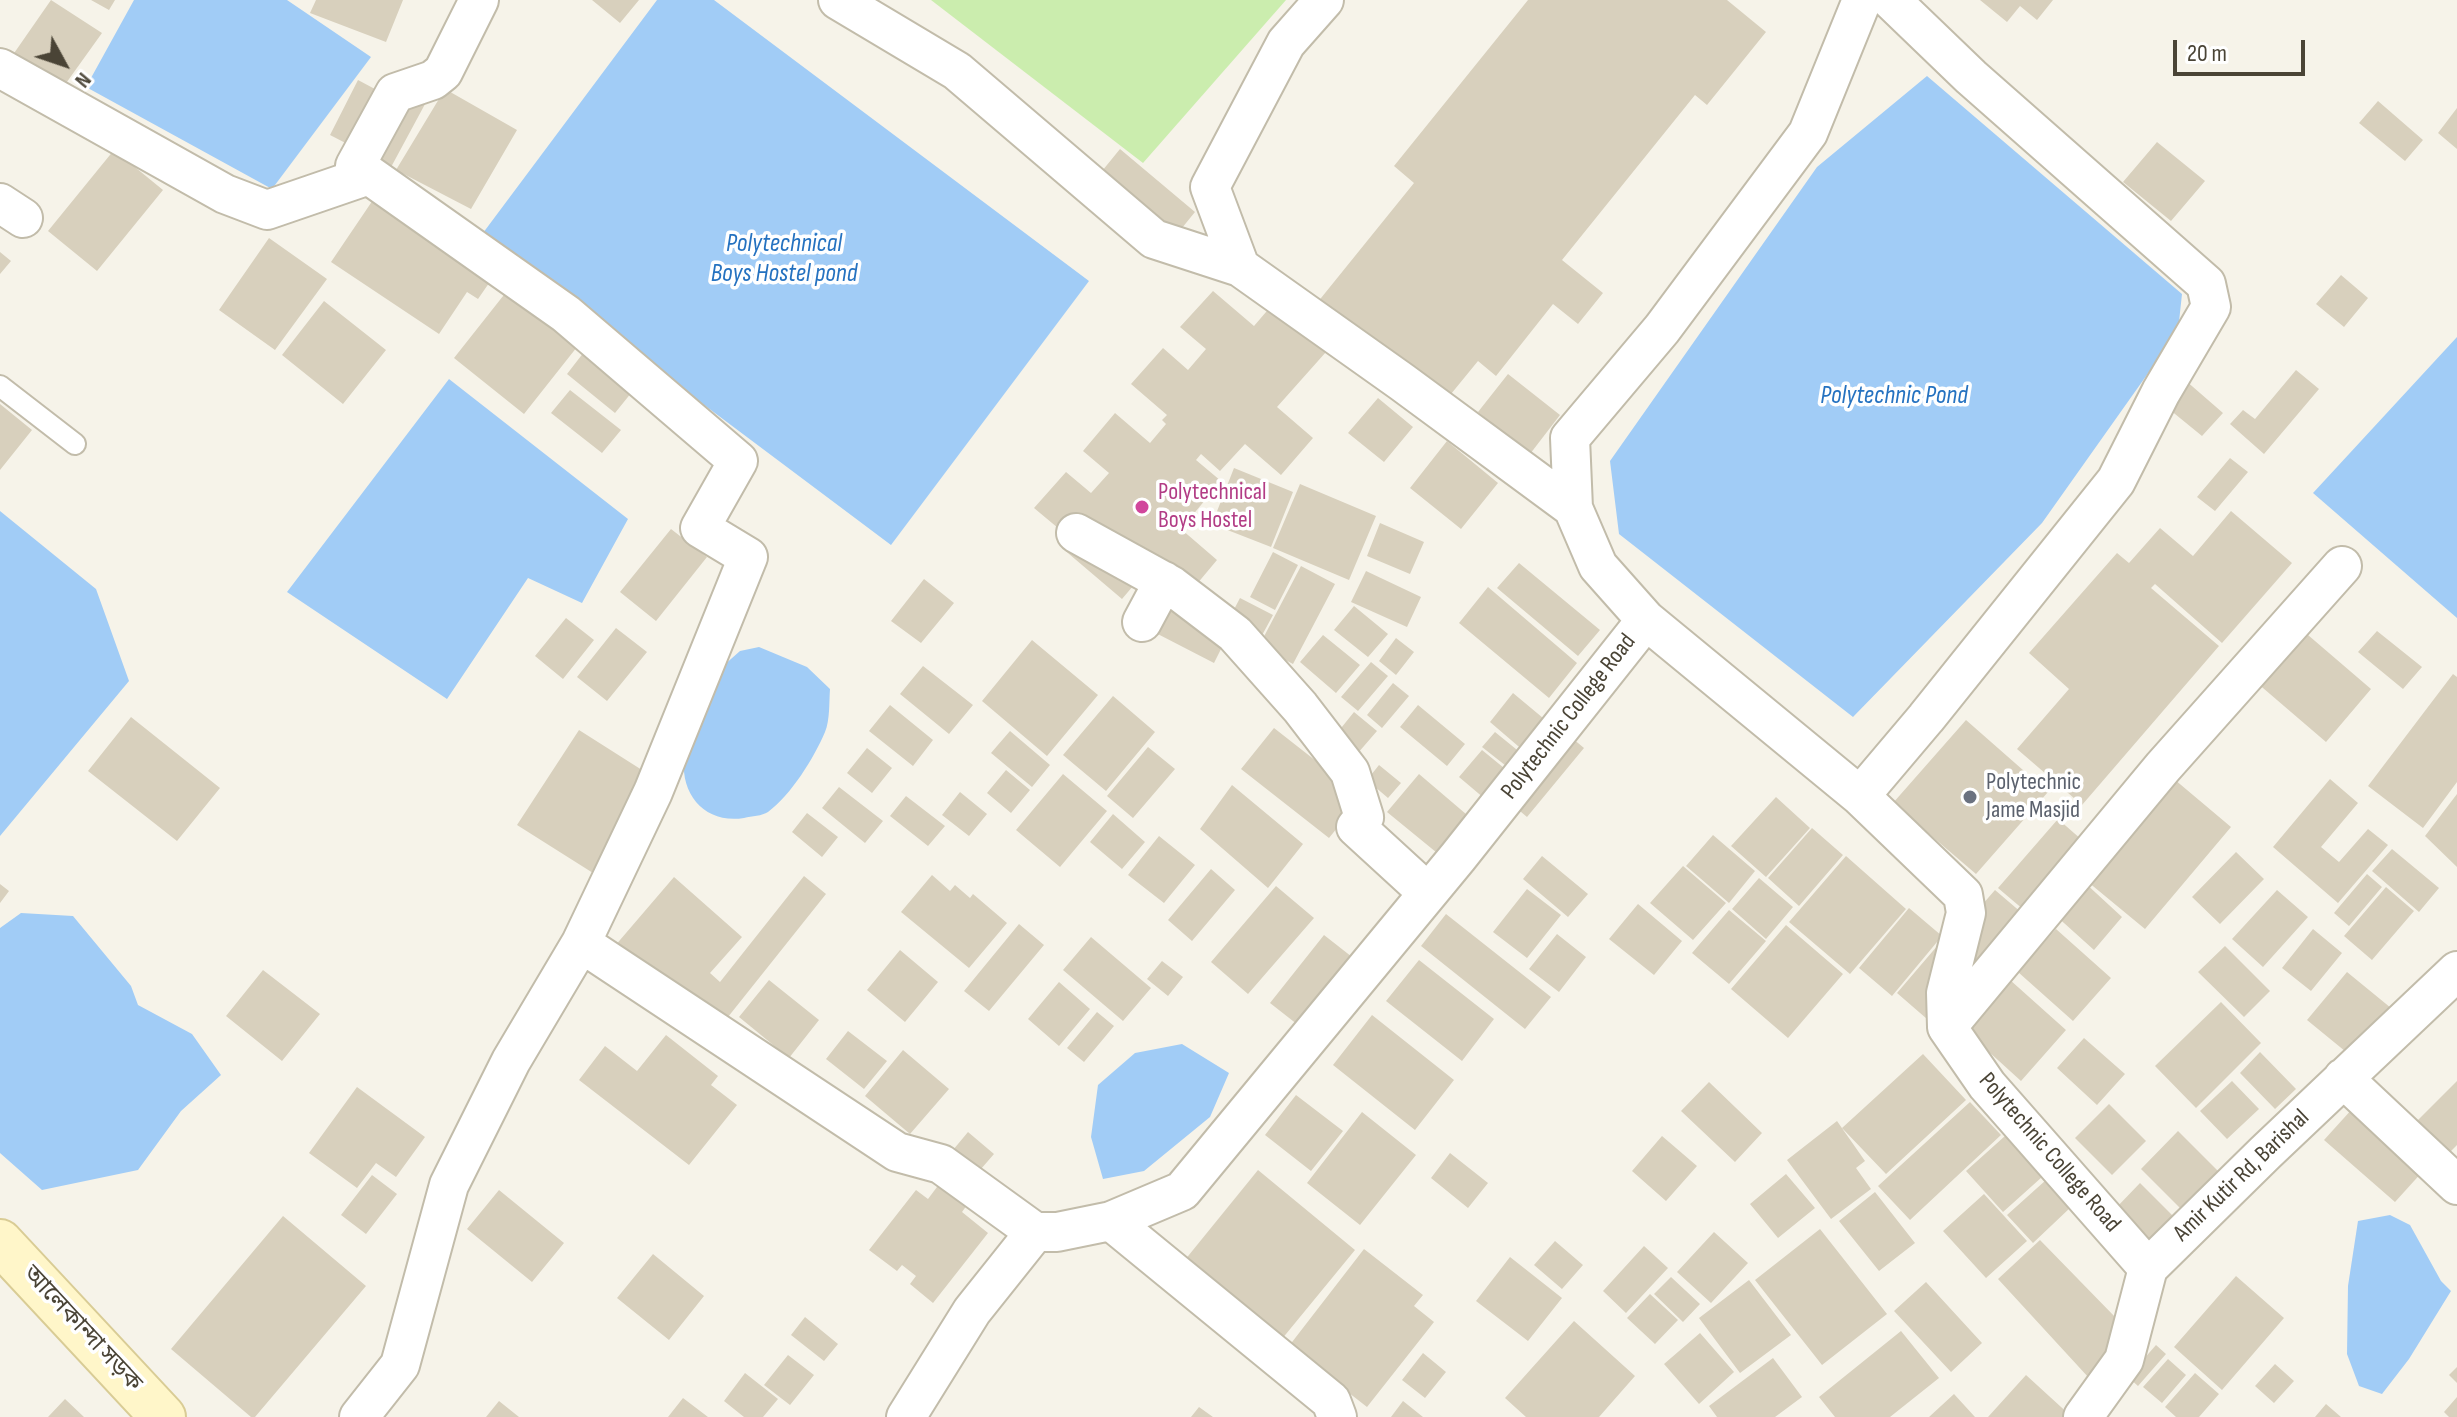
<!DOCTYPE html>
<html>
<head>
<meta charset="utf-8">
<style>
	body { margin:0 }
	#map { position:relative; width:2457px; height:1417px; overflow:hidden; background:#f6f3e9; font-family:"Sofia Sans Condensed",sans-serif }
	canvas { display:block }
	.north { position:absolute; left:24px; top:24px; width:80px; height:80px; -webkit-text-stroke:6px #fff; paint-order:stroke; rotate:130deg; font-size:22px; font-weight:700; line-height:32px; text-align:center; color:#4a4436 }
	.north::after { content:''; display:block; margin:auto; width:28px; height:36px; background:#4a4436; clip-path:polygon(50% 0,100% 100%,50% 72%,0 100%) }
	.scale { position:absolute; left:2173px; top:40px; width:132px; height:36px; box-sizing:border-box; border:4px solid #4a4436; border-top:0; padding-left:10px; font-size:24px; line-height:28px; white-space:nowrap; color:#4a4436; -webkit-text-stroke:6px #fff; paint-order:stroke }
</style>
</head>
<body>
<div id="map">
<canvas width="2457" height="1417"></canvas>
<div class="north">N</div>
<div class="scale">20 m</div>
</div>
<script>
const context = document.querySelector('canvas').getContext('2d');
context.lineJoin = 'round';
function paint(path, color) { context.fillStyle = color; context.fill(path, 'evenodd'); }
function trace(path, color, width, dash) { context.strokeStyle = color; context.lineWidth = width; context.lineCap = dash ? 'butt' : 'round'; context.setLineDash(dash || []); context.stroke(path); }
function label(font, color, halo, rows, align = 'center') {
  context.font = font + ' "Sofia Sans Condensed","Noto Sans Bengali",sans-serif'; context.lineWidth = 7; context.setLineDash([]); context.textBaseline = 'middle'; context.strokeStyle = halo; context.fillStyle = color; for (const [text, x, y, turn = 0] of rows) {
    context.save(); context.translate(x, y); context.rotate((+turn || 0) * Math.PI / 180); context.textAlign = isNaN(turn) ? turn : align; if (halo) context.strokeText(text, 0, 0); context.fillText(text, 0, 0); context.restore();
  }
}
paint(new Path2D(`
	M931,0h355l-143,163z`), '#cbedae');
paint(new Path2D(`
	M134,0h153l84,57 -99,132 -186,-102z
	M657,0h57l375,281 -198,264 -411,-308z
	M1927,76l255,218 -4,37 -136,192 -189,194 -234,-183 -9,-73 207,-294z
	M2457,337v281l-144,-125z
	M449,379l179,140 -46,84 -54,-25 -81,121 -160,-107z
	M0,511l96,78 33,92 -129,155z
	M759,647l48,20 23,22c-1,13 0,31 -5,43 -11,26 -34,63 -57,80 -6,4 -16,4 -24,6 -37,6 -63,-21 -60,-58l30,-86 26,-23z
	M21,913l52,3 58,70 7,19 54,29 29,41 -40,36 -43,59 -96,20 -42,-37v-225z
	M1182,1044l47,29 -19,44 -66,54 -41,8 -12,-42 7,-52 37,-32z
	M2390,1215l20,10 31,56 10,10 -42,68 -27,35 -23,-8 -12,-32 1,-68 10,-65z`), '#a1ccf6');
paint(new Path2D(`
	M51,0l51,33 -43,60 -49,-34z
	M91,0h24l-6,10z
	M316,0h87l-17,42 -76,-29z
	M592,0h47l-19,23z
	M1528,0h199l39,32 -59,73 -12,-10 -133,165 41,33 -25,31 -25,-20 -57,72 -18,-15 -36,44 -125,-102 97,-120 -20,-17z
	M1980,0h73l-16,20 -17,-14 -13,16z
	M358,80l30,16 -27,55 -31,-16z
	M409,81l22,12 -41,76 -23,-12z
	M445,89l72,41 -46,79 -75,-39z
	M2378,101l45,39 -18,21 -46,-38z
	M2457,108v41l-19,-16z
	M2157,142l48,39 -34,40 -48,-39z
	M1120,149l75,63 -22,27 -75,-63z
	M114,150l49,40 -66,81 -49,-40z
	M377,194l119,79 -18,26 -11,-7 -28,42 -108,-72z
	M269,238l58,41 -52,71 -56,-40z
	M0,252l11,9 -11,13z
	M2341,275l27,23 -24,29 -28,-23z
	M507,291l70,56 -53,67 -70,-56z
	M1213,291l41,35 18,-21 54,47 -49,55 36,31 -32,37 -36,-31 -25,27 -19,-17 -5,6 25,21 -40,48 36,31 -31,37 -36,-31 -28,33 -60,-51 8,-10 -36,-30 32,-36 25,21 18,-20 -26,-22 32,-38 35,30 16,-19 -4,-4 5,-5 -36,-31 32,-36 25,22 18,-21 -26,-22z
	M324,301l62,49 -43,54 -61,-49z
	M591,343l49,39 -25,31 -48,-39z
	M2296,370l23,19 -55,65 -34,-30 13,-14 12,9z
	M1508,374l52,41 -30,39 -52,-42z
	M2185,380l38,33 -21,23 -38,-31z
	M570,390l51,40 -19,23 -51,-40z
	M1378,398l35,29 -29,35 -36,-29z
	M0,404l32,26 -32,40z
	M1447,441l51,42 -37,46 -51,-41z
	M2230,458l18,14 -33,39 -18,-14z
	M1234,468l59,24 -22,55 -59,-23z
	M1300,484l76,32 -27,64 -76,-32z
	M2231,511l61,52 -70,80 -67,-59 -4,4 68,58 -137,159 -65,-56 52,-60 -40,-36 88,-100 12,10 31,-35 33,28z
	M1380,523l44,19 -14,32 -43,-18z
	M671,529l36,28 -51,64 -36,-29z
	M1273,552l25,13 -23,45 -25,-13z
	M1519,563l81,67 -22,26 -81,-68z
	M1301,566l34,18 -42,80 -34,-18z
	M1366,571l55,26 -14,30 -56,-25z
	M924,579l30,24 -33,40 -30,-22z
	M1488,587l89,76 -28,35 -90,-75z
	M1240,598l33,17 -13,24 -33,-16z
	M1163,605l64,32 -13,26 -64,-33z
	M1354,606l34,28 -20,23 -34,-27z
	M566,618l28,22 -31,39 -28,-23z
	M616,628l31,24 -40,49 -30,-24z
	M2301,629l70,60 -45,53 -70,-60z
	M2377,631l45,36 -19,22 -45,-37z
	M1323,635l37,30 -24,28 -36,-31z
	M1396,638l18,14 -18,23 -17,-14z
	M1032,640l66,55 -51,61 -65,-55z
	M1371,662l17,14 -30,35 -17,-14z
	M923,666l50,39 -24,29 -49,-40z
	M2453,674l4,3v105l-34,46 -55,-42z
	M1393,683l16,13 -27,32 -15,-13z
	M1513,693l36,30 -24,29 -35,-30z
	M1113,696l42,36 -49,59 -43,-36z
	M890,705l43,35 -20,26 -44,-35z
	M1418,705l47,39 -18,22 -47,-39z
	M1354,712l23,19 -26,30 -22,-18z
	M131,717l89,71 -43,53 -89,-70z
	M1966,720l82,72 -72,82 -83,-71z
	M1274,728l88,69 -33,41 -88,-69z
	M579,730l74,47 -60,96 -76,-48z
	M1010,731l40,34 -18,22 -41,-34z
	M1495,732l32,26 -12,15 -33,-26z
	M1566,733l18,15 -57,69 -19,-16z
	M1148,747l27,22 -42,49 -26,-22z
	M867,748l25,20 -20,25 -25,-20z
	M1482,750l33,27 -24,27 -32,-27z
	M1379,765l22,18 -13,15 -21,-18z
	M1006,770l24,20 -19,23 -24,-20z
	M1063,774l44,37 -47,56 -44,-37z
	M1419,774l54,46 -31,37 -55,-45z
	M2168,774l63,53 -86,102 -63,-52z
	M2330,779l28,24 -37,44 18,15 29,-33 20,16 -50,58 -65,-56z
	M1232,785l71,59 -35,44 -68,-59z
	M839,787l44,34 -18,22 -43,-35z
	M960,792l27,22 -18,22 -27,-21z
	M2457,794v73l-32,-31z
	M906,796l39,30 -17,20 -38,-30z
	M1776,797l34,31 -44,49 -35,-31z
	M807,813l31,24 -16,20 -30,-25z
	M1113,814l32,28 -23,27 -32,-27z
	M2058,819l32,28 -59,69 -33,-28z
	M1812,828l31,27 -44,51 -31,-28z
	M1713,835l42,36 -26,32 -43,-37z
	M1159,836l36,29 -31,38 -36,-28z
	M2392,849l47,39 -20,24 -47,-41z
	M2236,852l28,27 -44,45 -28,-27z
	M1542,856l46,38 -20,23 -45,-38z
	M1846,856l60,53 -56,65 -61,-52z
	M1683,866l43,37 -33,37 -43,-37z
	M1211,869l24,21 -43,51 -24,-21z
	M2367,874l15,13 -33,39 -15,-13z
	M932,875l18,16 5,-6 15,13 3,-4 34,29 -38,45 -68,-56z
	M804,876l22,18 -106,133 -106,-80 60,-70 68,60 -32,36 10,9z
	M1759,878l34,29 -27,32 -34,-30z
	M2083,881l39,36 -28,33 -40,-36z
	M0,884l9,7 -9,12z
	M1276,886l38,32 -66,76 -37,-32z
	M2386,887l28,24 -42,49 -28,-24z
	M1527,889l34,26 -34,43 -34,-26z
	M1995,890l34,29 -54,62 -9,-13 2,-47z
	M2277,890l31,27 -45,50 -31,-28z
	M1638,904l44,37 -28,34 -45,-36z
	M1909,908l33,28 -50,60 -33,-28z
	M1729,910l37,31 -37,43 -37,-31z
	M1446,914l105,83 -26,32 -104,-83z
	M1019,924l25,21 -55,66 -25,-20z
	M1786,925l57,49 -55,64 -57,-49z
	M2056,929l55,49 -38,43 -55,-49z
	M2313,929l29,24 -31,38 -29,-23z
	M1557,934l29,23 -27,35 -30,-23z
	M1324,935l37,29 -54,68 -37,-29z
	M1091,937l60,51 -28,33 -60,-51z
	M1938,945l12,11 -15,52 -8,11 -30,-26z
	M2225,946l45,45 -26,26 -46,-45z
	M900,950l38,32 -33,40 -38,-32z
	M1419,960l75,59 -32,42 -76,-60z
	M1162,961l21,16 -15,19 -21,-17z
	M263,970l57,44 -38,47 -56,-45z
	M2000,971l66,59 -45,51 -66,-60z
	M2347,972l44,36 -40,48 -44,-36z
	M769,980l50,40 -30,38 -50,-41z
	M1059,982l31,27 -31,37 -31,-27z
	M2221,1002l40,41 -65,65 -41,-42z
	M1097,1012l17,14 -30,36 -17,-14z
	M1372,1015l82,65 -39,50 -82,-65z
	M848,1031l39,30 -23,28 -38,-30z
	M666,1035l52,41 -7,9 26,20 -48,60 -110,-85 26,-34 32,25z
	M2084,1038l41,36 -28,31 -40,-37z
	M903,1050l46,39 -39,45 -45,-38z
	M2260,1052l36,37 -21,20 -35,-36z
	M1923,1054l43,46 -80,74 -44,-46z
	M2232,1081l27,28 -32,30 -27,-28z
	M2457,1081v64l-9,9 -32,-32z
	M1709,1082l53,51 -27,29 -54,-51z
	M357,1087l68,50 -29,40 -20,-14 -19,25 -48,-35z
	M1296,1095l47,36 -32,40 -46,-36z
	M1970,1102l31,33 -91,85 -32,-34z
	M2109,1104l37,37 -34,34 -37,-37z
	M2353,1108l71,62 -29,32 -71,-62z
	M1362,1112l54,43 -56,70 -53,-42z
	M1837,1121l28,40 -9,7 15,21 -40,30 -44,-59z
	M2178,1131l47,47 -37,38 -47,-47z
	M968,1132l26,22 -20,23 -26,-21z
	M1662,1136l35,30 -31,35 -34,-30z
	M2005,1136l37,41 -39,35 -37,-41z
	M1450,1153l38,30 -20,25 -37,-30z
	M1258,1170l97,80 -78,95 -97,-79z
	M1786,1174l29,34 -37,30 -28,-34z
	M372,1175l25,19 -31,40 -25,-19z
	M2046,1180l25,27 -38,36 -26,-28z
	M940,1183l27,22 -5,7 26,21 -55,70 -23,-19 6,-8 -14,-11 -5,6 -28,-21 47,-60 12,9z
	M2140,1183l37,37 -25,25 -37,-36z
	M499,1190l65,53 -32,39 -65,-53z
	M1875,1192l40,51 -36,28 -40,-50z
	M1984,1194l43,47 -41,37 -43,-47z
	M283,1216l83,70 -111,131h-4l-80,-68z
	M1820,1229l67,85 -65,51 -67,-85z
	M1714,1232l34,31 -37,40 -34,-31z
	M2040,1240l77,79 -5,39 -23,20 -91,-99z
	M1555,1241l28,24 -21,24 -28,-24z
	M1644,1246l24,22 -42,45 -23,-22z
	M1364,1249l59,46 -9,11 20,16 -67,85 -78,-61z
	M653,1254l51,42 -35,44 -52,-42z
	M1510,1257l52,41 -34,43 -52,-40z
	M2236,1276l48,42 -62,72 -48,-43z
	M1671,1277l29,27 -17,18 -29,-28z
	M1749,1280l42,55 -51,38 -41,-55z
	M1926,1282l56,61 -31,29 -57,-61z
	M1650,1294l28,26 -23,24 -28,-26z
	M805,1317l33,27 -14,17 -33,-26z
	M1574,1321l61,55 -36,41h-73l-21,-19z
	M1901,1331l38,47 -49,39h-55l-16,-20z
	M1700,1333l34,39 -35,32 -35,-40z
	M2156,1345l10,9 -28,32 -10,-9z
	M1423,1353l23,19 -21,26 -23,-18z
	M788,1355l26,20 -24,30 -26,-20z
	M1773,1358l29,39 -27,20h-58l-8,-11z
	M2168,1359l18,16 -24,28 -19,-16z
	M2275,1364l19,17 -20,22 -19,-17z
	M2457,1367v16l-8,-8z
	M745,1373l33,26 -15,18h-19l-20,-16z
	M2195,1373l24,21 -20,23h-23l-11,-10z
	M2026,1375l46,42h-84z
	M1954,1394l21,23h-46z
	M2457,1397v20h-8l-5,-5z
	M683,1398l25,19h-40z
	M65,1399l19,18h-36z
	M499,1401l20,16h-33z
	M1403,1401l20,16h-32z
	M2326,1404l15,13h-26z
	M1199,1407l14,10h-22z`), '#d8d0bd');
const lane = new Path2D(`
	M0,386l75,58`);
const street = new Path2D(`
	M838,0l119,71 197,168 86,28 162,115 171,126 25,58 48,54 214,176 103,99 3,18 -20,80 1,34 40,58 161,183
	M0,68l225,126 42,16 102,-35 197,139 172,147 -38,67 48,29 -95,235 -72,151 -70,118 -62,124 -49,180 -41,52
	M369,175l-14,-9 40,-73 38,-13 10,-8 36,-72
	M0,203l23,15
	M1240,267l-30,-80 76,-144 38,-43
	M1573,508l-3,-70 92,-109 146,-196 54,-133
	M1076,533l96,53 63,48 65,73 50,65 14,45 -8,10 72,66
	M1142,622l22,-41
	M1860,796l66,-78 190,-237 45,-89 50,-85 -5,-23 -235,-207 -80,-77
	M581,943l316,209 44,12 94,68
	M1947,1027l216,-260 179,-201
	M2343,1078l114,107
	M1111,1221l220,180 6,16
	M906,1417l66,-106 63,-79h22l54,-11 71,-30 276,-334 188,-237
	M2083,1417l41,-57 24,-92 117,-115 192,-182`);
const secondary = new Path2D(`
	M0,1242l163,175`);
trace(lane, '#c2bcaa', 24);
trace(street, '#c2bcaa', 42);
trace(secondary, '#d9cc95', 48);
trace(lane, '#fff', 20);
trace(street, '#fff', 38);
trace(secondary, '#fff6c9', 44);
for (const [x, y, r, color] of [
	[1142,507,8,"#d1479c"],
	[1970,797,8,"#6b7280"]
]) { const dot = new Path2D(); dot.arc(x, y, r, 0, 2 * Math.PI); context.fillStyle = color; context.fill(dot); trace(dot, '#fff', 3); }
label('24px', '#b23c85', '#fff', [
	["Polytechnical",1158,493],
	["Boys Hostel",1158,521]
], 'left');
label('24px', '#4a4436', '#fff', [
	["Polytechnic College Road",1569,717,-52],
	["Polytechnic College Road",2049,1153,49],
	["Amir Kutir Rd, Barishal",2242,1176,-44],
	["আলেকান্দা সড়ক",82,1329,47]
]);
label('24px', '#5b616d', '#fff', [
	["Polytechnic",1986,783],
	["Jame Masjid",1986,811]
], 'left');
label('italic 26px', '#2572c0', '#fff', [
	["Polytechnical",784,244],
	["Boys Hostel pond",784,274],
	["Polytechnic Pond",1894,396]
]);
</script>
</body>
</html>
